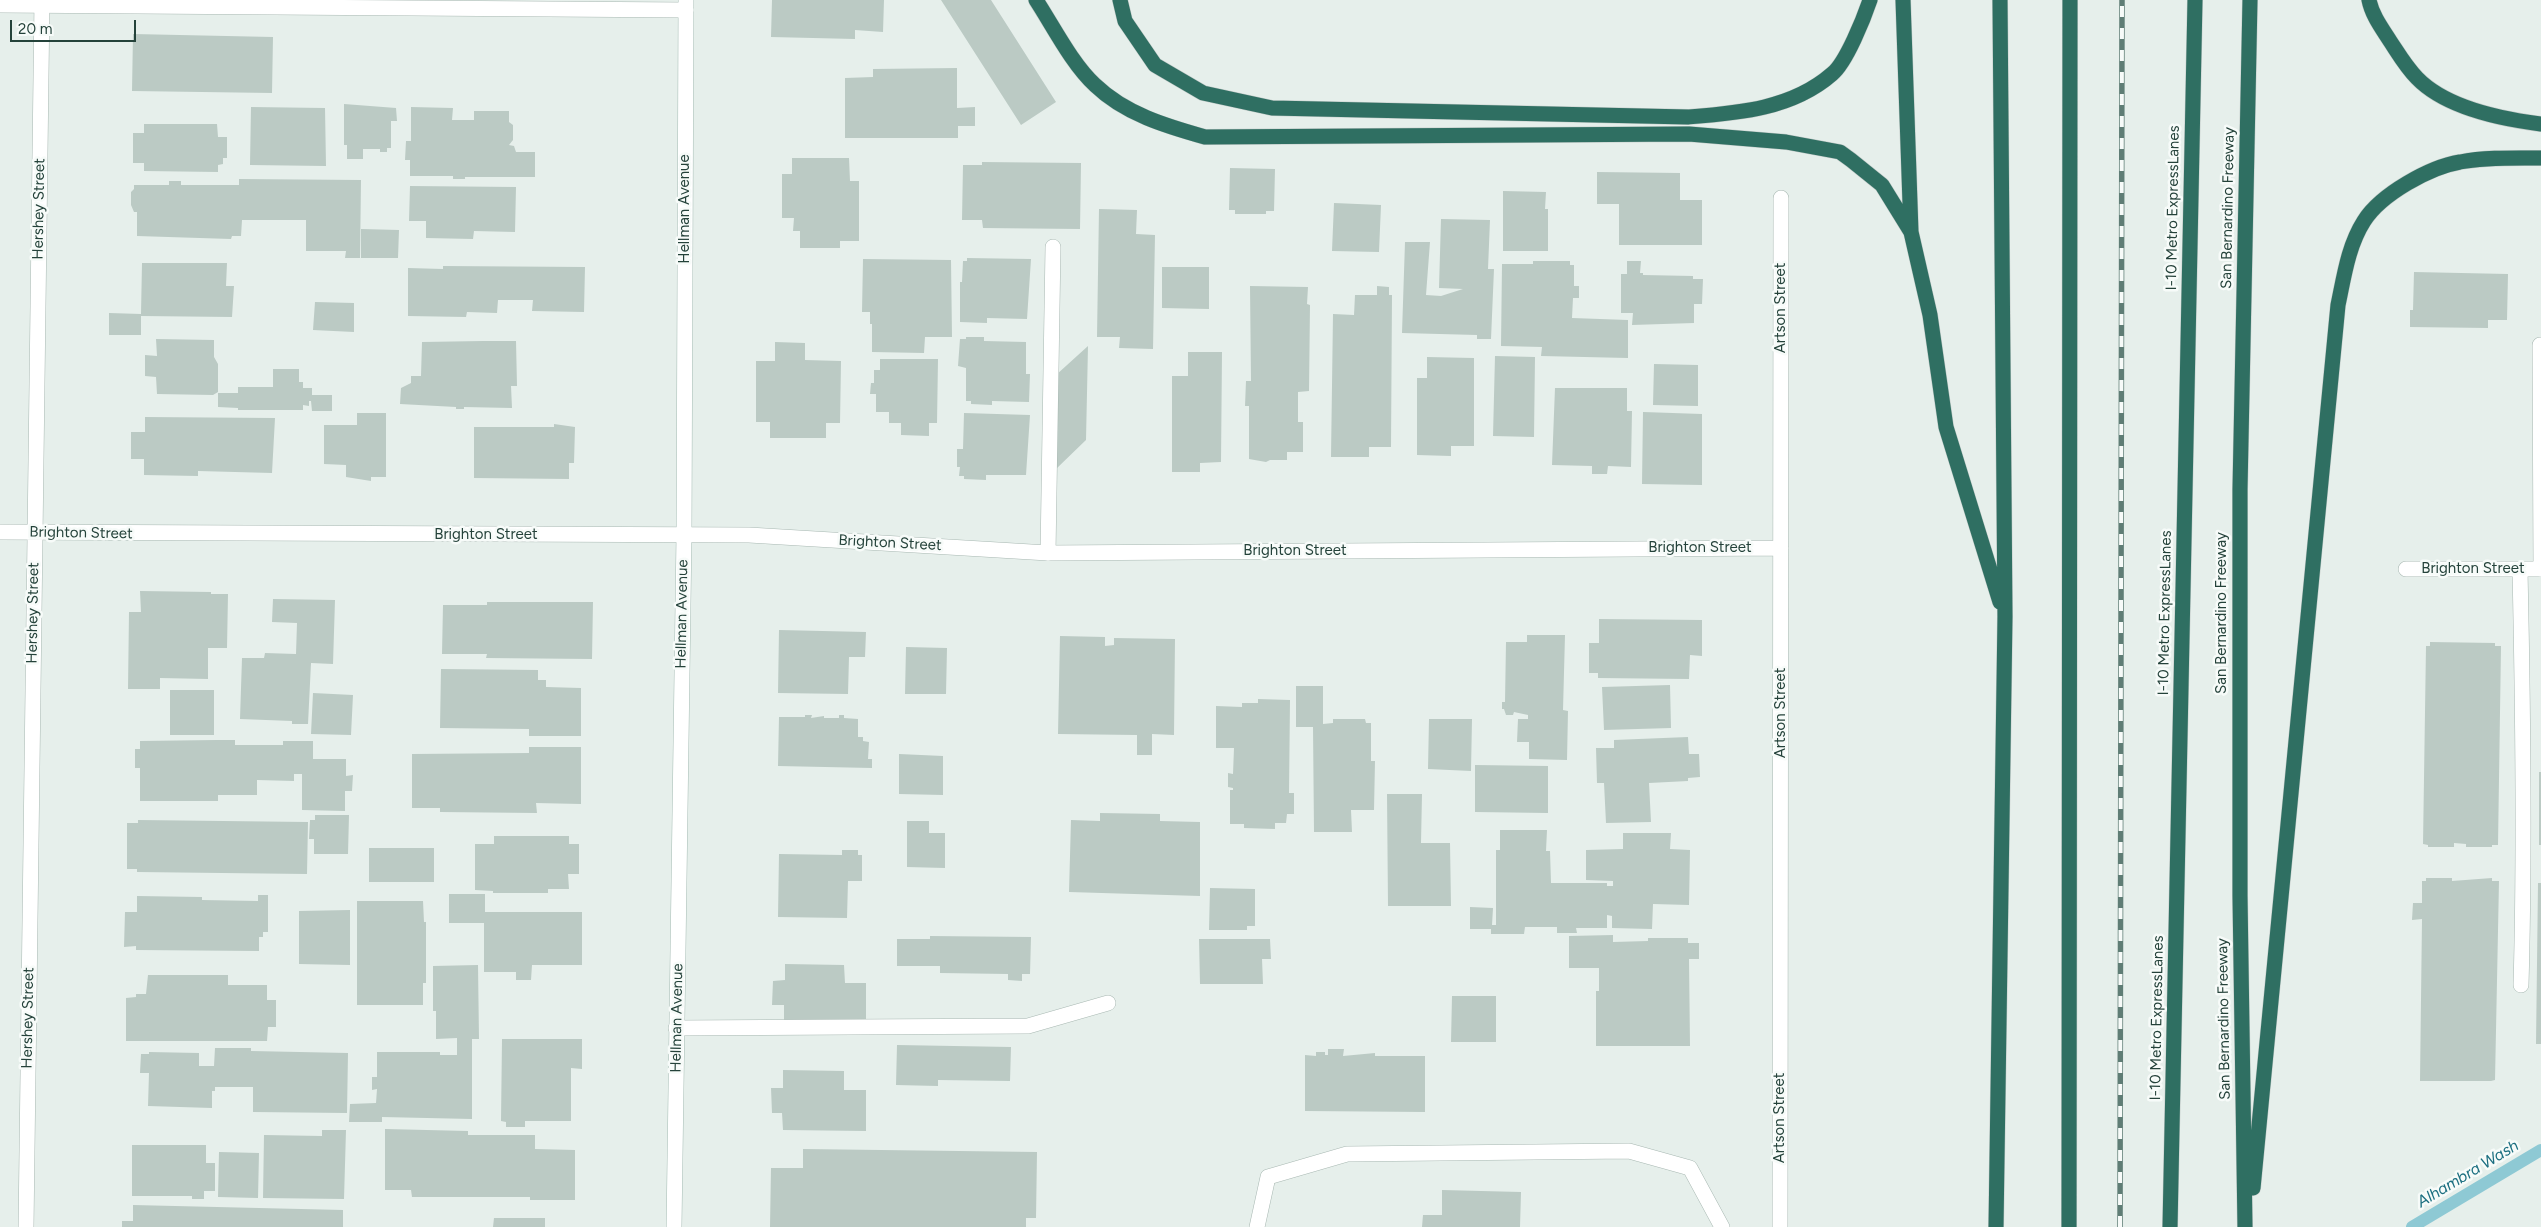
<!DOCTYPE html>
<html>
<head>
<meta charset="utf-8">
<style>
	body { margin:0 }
	#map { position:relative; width:2541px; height:1227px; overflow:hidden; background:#e6efeb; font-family:Figtree,sans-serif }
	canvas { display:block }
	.scale { position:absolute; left:10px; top:20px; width:126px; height:22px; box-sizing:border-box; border:2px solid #24423a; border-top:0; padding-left:6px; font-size:15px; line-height:18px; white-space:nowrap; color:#24423a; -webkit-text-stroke:4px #f7fbf9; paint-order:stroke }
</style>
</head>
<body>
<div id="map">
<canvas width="2541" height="1227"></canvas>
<div class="scale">20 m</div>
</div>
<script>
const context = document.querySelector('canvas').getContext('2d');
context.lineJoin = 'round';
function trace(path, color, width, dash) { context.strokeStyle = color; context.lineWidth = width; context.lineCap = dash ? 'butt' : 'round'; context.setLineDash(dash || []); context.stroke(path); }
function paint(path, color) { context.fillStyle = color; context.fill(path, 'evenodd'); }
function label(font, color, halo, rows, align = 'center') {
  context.font = font + ' Figtree,sans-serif'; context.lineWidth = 5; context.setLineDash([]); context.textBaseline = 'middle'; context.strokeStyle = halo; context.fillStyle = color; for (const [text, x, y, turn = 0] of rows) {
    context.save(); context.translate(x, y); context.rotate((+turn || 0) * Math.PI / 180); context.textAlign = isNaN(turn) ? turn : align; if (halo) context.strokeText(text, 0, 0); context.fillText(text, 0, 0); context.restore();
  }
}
trace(new Path2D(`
	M2412,1227l129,-77`), '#8ec9d4', 12);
paint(new Path2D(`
	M772,0h112l-1,32 -28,-2v9l-84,-2z
	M941,0h50l65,102 -35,23z
	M133,34l140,3 -1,56 -140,-2z
	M957,68v40l18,-1v19h-17v12h-113v-60l28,-1v-8z
	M344,104l52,4 1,13h-6v27h-4v4h-7v-3h-17v10h-16v-14h-3z
	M251,107l74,1 1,58 -76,-1z
	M411,107l42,1 -1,12h22v-9h35v11l4,3v15l-4,5 5,1 2,6h19v25h-70v2h-12v-3h-43v-16h-5l1,-19h5z
	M144,124h73l1,13h9v21h-4v6l-5,1v7l-74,-1v-8h-11v-30h11z
	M792,158h57l1,23h9v60h-19v7h-40v-17h-7l1,-13h-12v-44h10z
	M982,162l99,1 -1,66 -97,-1 -1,-8h-20l1,-55h19z
	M1230,168l45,1 -1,42h-8v3h-31v-4h-6z
	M1597,172l83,1v27h22v45h-83v-41h-22z
	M239,179l122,1 -1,78h-15l1,-7h-40v-31h-64l-1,16h-9l-1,3 -94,-3v-24h-3l-3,-7v-13l3,-3v-4h35v-4h12v4h58z
	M410,186l106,1 -1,45 -41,-1 -1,8 -47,-1v-17h-17z
	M1503,191l43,1 -1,17h3v42h-45z
	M1334,203l47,2 -2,47 -47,-1z
	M1099,209l38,1 -1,24 19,1 -2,114 -34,-1 1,-11h-23z
	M1441,219l49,1 -2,49h6l-3,70h-14v-4l-75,-2 3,-91h25l-4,53 15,1 22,-7 -24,-1z
	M361,229l38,1 -1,28h-37z
	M967,258l64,1 -4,60 -40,-1v5l-27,-1v-40h2l1,-21h4z
	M863,259l88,1 1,77h-27l-1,16 -52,-1v-28h-2v-12h-8z
	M1533,261h37v4h4v21h5v12h-6l-1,20 56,2v38l-87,-2 1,-9 -41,-1 1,-82h31z
	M1627,261h14l-1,12h3v2l50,1v3h10l-1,25h-8v19l-62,2 1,-12h-12v-39h6z
	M142,263h85l-1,23h8l-2,31 -91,-1v19h-32v-22l32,1z
	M443,266l142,1 -1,45 -52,-1 1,-11h-35l-1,13 -30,-1 -1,5 -58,-1v-48l35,1z
	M1162,267h47v42l-47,-1z
	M2414,272l94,2 -1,46h-19v8l-78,-1v-17h3z
	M1250,286l58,1 -1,17 3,1 -1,86 -11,1v30h5v30h-16v8h-17l-4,2 -17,-3v-53h-4l1,-25h5z
	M1377,286l12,1v8h3l-1,152h-22v10h-38l2,-143 21,1 1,-20h22z
	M315,302l39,1v29l-41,-2z
	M966,337h18v4l42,1v32h4l-1,28 -37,-1v4l-21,-1v-3h-5v-33l-8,-2 2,-27h6z
	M156,339l58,1v17l4,7v28l-5,3 -56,-1 -1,-17 -11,-1v-21l12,1z
	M483,341h33l1,45h-6l1,22 -48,-1v2h-8v-2l-56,-3 1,-16 10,-5v-7h10l1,-34z
	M775,342l30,1v17l36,1 -1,62h-14v15h-56v-16h-14v-61h19z
	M1088,346l-2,94 -30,29v-94z
	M1188,352h34l-1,110 -21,1v9h-28v-96h16z
	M1495,356l40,1 -1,80 -41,-1z
	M1427,357l47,1v88h-23v10l-34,-1v-77h10z
	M880,359h58l-1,64h-8v13l-28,-1v-12h-12v-11h-13v-18h-6l1,-11h3v-13h6z
	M1654,364l44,1v41l-45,-1z
	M273,369h26v13h4v6h9v7h20v16h-20l-1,-10h-2v5l-6,-1v5h-65v-2l-20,-1v-14h20v-6h35z
	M1555,388h72v23h5l-1,56 -23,-1 -1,8h-15v-8l-40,-1z
	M1643,412l59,2v71l-60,-1z
	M357,413h29v64h-15v4l-25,-4v-12l-22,-1v-39h33z
	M964,413l66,2 -4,60h-40v5l-22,-1v-3h-5l1,-9h-3v-18h6z
	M145,417l130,1 -3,55 -74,-2v5l-54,-1v-16h-13v-27h14z
	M554,424l21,3 -1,36h-5v16l-95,-1v-51h80z
	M140,591l71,1v2h17l-1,54h-19v31l-48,-1v11h-32l1,-77h12z
	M273,599l62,1 -2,64 -22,-1 -3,61h-16v-3l-52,-2 2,-61h22l1,-5 31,1 1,-31 -25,-1z
	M487,602h106l-1,57 -106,-1 1,-4h-45l1,-49h44z
	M1599,619l103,1v36l-12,-1 -1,24 -91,-1v-5h-9v-30h10z
	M779,630l87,2 -1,25h-16l-1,37 -70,-1z
	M1527,635h38l-2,75 5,1 -1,49 -38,-1v-17h-12l1,-23h10v-4l-14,-3 -1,3h-7l-2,-6h-2v-7h3l1,-60h21z
	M1060,636l45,1v9l9,-1v-7l61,1 -1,96 -22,-1v21h-15v-20l-79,-1z
	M2430,642l65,1v3h6l-3,199h-6v2h-26v-3l-12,-1v4h-26v-2l-5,-1 3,-198h4z
	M906,647l41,1 -1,46h-41z
	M441,669l97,1v10h8v7l35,1v48h-52v-7l-89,-1z
	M1670,685l1,43 -67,2 -2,-43z
	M1296,686h27v38l10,-1v-4h32l1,4h5v38h4l-1,49h-23l1,22h-38l-1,-105h-17z
	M170,690h44v45h-44z
	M313,693l40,2 -2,40 -40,-1z
	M1258,699l32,1 -1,93h5v21h-7l-1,9h-11v6l-31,-1v-4h-14v-34h3v-2l-5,-1v-14l5,1 1,-26h-18v-42l26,1v-4h16z
	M805,715h7l-1,3 13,-2v2h15v-3h5v3l14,1v18h5v4l6,1 -1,17h4v9l-94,-2 1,-49h26z
	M1429,719h43l-1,52 -43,-2z
	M1688,737l1,17h10l1,23 -12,1v3l-39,2 2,39 -45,1 -2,-40h-7l-1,-35h18v-8z
	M216,740h19v5h48v-4h30v18h33v17l7,-1 -1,16h-7v20l-43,-1v-36h-8v7l-37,-1v15h-39v6h-78v-33h-5v-19h5v-8z
	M529,747h52v57l-45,-1 1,10 -97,-1v-4h-28v-54l117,-1z
	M899,754l44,2v39l-44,-1z
	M1475,765l73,1v47l-73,-1z
	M2539,772h2v73h-2z
	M1387,794h35l-1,49h29l1,63h-63z
	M1100,813l60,1v7l40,1v74l-131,-4 2,-72 29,1z
	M315,815h34l-1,39h-34v-15h-5l1,-19h5z
	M138,820l170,2 -1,52 -170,-2v-3h-10v-46h11z
	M907,821h22v12h16v35l-38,-1z
	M1500,830h47l-1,21h4l1,32h56v3h6v-5l-27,-1v-30l37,-1v-16h48l-1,16 20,1 -1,55 -36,-1 -1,25 -40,-1v-12l-5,-1v13h-31l1,5h-20v-6h-32l-1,7h-33v-5h-21v-22l23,1 -1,17h4v-75h4z
	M494,836h75v8h10v30h-11l1,15h-21v4h-55v-2l-18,-1v-46h19z
	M369,848h65v34h-65z
	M842,850h16v5h4v26h-14l-1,37 -69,-1 1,-63 63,1z
	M2426,878h26v3l40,-3v3h7l-4,199 -4,1h-71l2,-162 -10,1 1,-17h9v-22h4z
	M2538,883h3v161h-5z
	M1210,888l45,1v37h-8v4h-38z
	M449,894h36v18h97v53h-50l-1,15h-15v-8h-32v-49h-35z
	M258,895h10v37h-5v5h-4v14l-123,-1v-4l-12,1 1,-35h12v-16l65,1v3l56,1z
	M357,901h66l1,21h2v61h-3v22h-66z
	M350,910v55l-51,-1v-53z
	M1613,935v7l35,-1v-3h40v5h11v16h-10l1,87h-94v-55h3v-23h-30v-32z
	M930,936l101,1 -1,37h-8v7l-14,-1v-6l-68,-1v-7h-43v-27h33z
	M1199,939h71l1,20h-9l1,25h-63z
	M785,964l59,1 1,18h21v41h-82v-19h-12l1,-24 12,-1z
	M478,965l1,74h-7v80l-90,-2v5h-33l1,-18 26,-1 1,-14 -5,1v-13h5v-25h63v3h17v-17l-21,1v-28h-3v-45z
	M148,975h80v10h39v15h9v27h-8l-1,14h-141v-43l10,-1v-3h10z
	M1452,996h44v46h-45z
	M502,1039h80v30l-11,-1v53h-46v6h-19v-5l-5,-1z
	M897,1045l114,2 -1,34 -72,-1v6l-42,-1z
	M215,1048h36v3l97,2 -1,60 -94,-1v-25h-38v4h-3v17l-64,-2 1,-33h-9l1,-19h8v-2l50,1v13h15z
	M1328,1049h16l-1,7 32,-3v3h50v56l-120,-1v-56l11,1v-4h9v3h3z
	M783,1070l61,1v19h22v41l-83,-1 -1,-17h-10l-1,-25h12z
	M385,1129l83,2v4h67v14l40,1v50h-45v-3h-118l-1,-7h-26z
	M322,1130h24l-2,69 -81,-1 1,-63 58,1z
	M132,1145h74v18h9v28h-11v8h-12v-3h-60z
	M803,1149l234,3 -1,66h-10v9h-256l1,-59h32z
	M219,1152l40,1 -1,45 -40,-1z
	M1442,1190l79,2 -1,35h-98l1,-12h19z
	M133,1205l210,5v17h-221v-6h11z
	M494,1218h51v9h-52z`), '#bbcac4');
const lane = new Path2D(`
	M0,5l686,5
	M2540,345l1,224
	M1048,553l5,-306
	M2520,570c3,138 5,276 1,415
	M676,1028l352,-2 80,-23
	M1257,1227l11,-50 79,-23 282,-3 61,17 32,59`);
const street = new Path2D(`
	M0,532l749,3 299,18 733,-5
	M2406,569h135
	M26,1227l16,-1227
	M1780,1227l1,-1029`);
const secondary = new Path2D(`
	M674,1227l10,-692 2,-535`);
const highway = new Path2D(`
	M1036,0c17,26 36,64 59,85 30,29 71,41 110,52l484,-3 97,8 54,10 11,8 31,25 29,47
	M1120,0l5,21 30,44 48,28 69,15 416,9c50,-4 104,-8 144,-43 14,-11 32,-56 38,-74
	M1903,0l8,232 19,83 16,112 54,175
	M2369,0c3,15 12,27 21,41 8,12 16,26 27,37 29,30 84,41 124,46
	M2253,1188l85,-883c6,-28 10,-59 26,-84 17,-27 66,-54 96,-59 26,-5 55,-4 81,-4
	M1996,1227l9,-611 -5,-616
	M2069,1227l1,-1227
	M2170,1227l25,-1227
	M2245,1227l-5,-331v-407l10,-489`);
trace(lane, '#a8b8b2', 16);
trace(street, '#a8b8b2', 16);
trace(secondary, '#a4bbb3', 16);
trace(highway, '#c2cac8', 16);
trace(lane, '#fff', 15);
trace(street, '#fff', 15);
trace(secondary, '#fff', 15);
trace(highway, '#2f6f62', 15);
const rail = new Path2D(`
	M2120,1227l2,-1227`);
trace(rail, '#5f7d75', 5.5);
trace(rail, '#f7fbf9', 4, [11]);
label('15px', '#24423a', '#f7fbf9', [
	["I-10 Metro ExpressLanes",2173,208,-89],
	["San Bernardino Freeway",2228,208,-89],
	["Hershey Street",39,209,-89],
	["Hellman Avenue",685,209,-90],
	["Artson Street",1781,308,-90],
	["Brighton Street",81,533,1],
	["Brighton Street",486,535],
	["Brighton Street",890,543,3],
	["Brighton Street",1700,548],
	["Brighton Street",1295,551],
	["Brighton Street",2473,569],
	["Hershey Street",33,613,-89],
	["I-10 Metro ExpressLanes",2165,613,-89],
	["San Bernardino Freeway",2222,613,-90],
	["Hellman Avenue",682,614,-89],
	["Artson Street",1781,713,-90],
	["Hershey Street",28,1018,-89],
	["Hellman Avenue",677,1018,-89],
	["I-10 Metro ExpressLanes",2157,1018,-89],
	["San Bernardino Freeway",2224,1019,-91],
	["Artson Street",1780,1118,-90]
]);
label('italic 16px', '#1c6f80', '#f7fbf9', [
	["Alhambra Wash",2468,1174,-31]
]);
</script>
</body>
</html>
